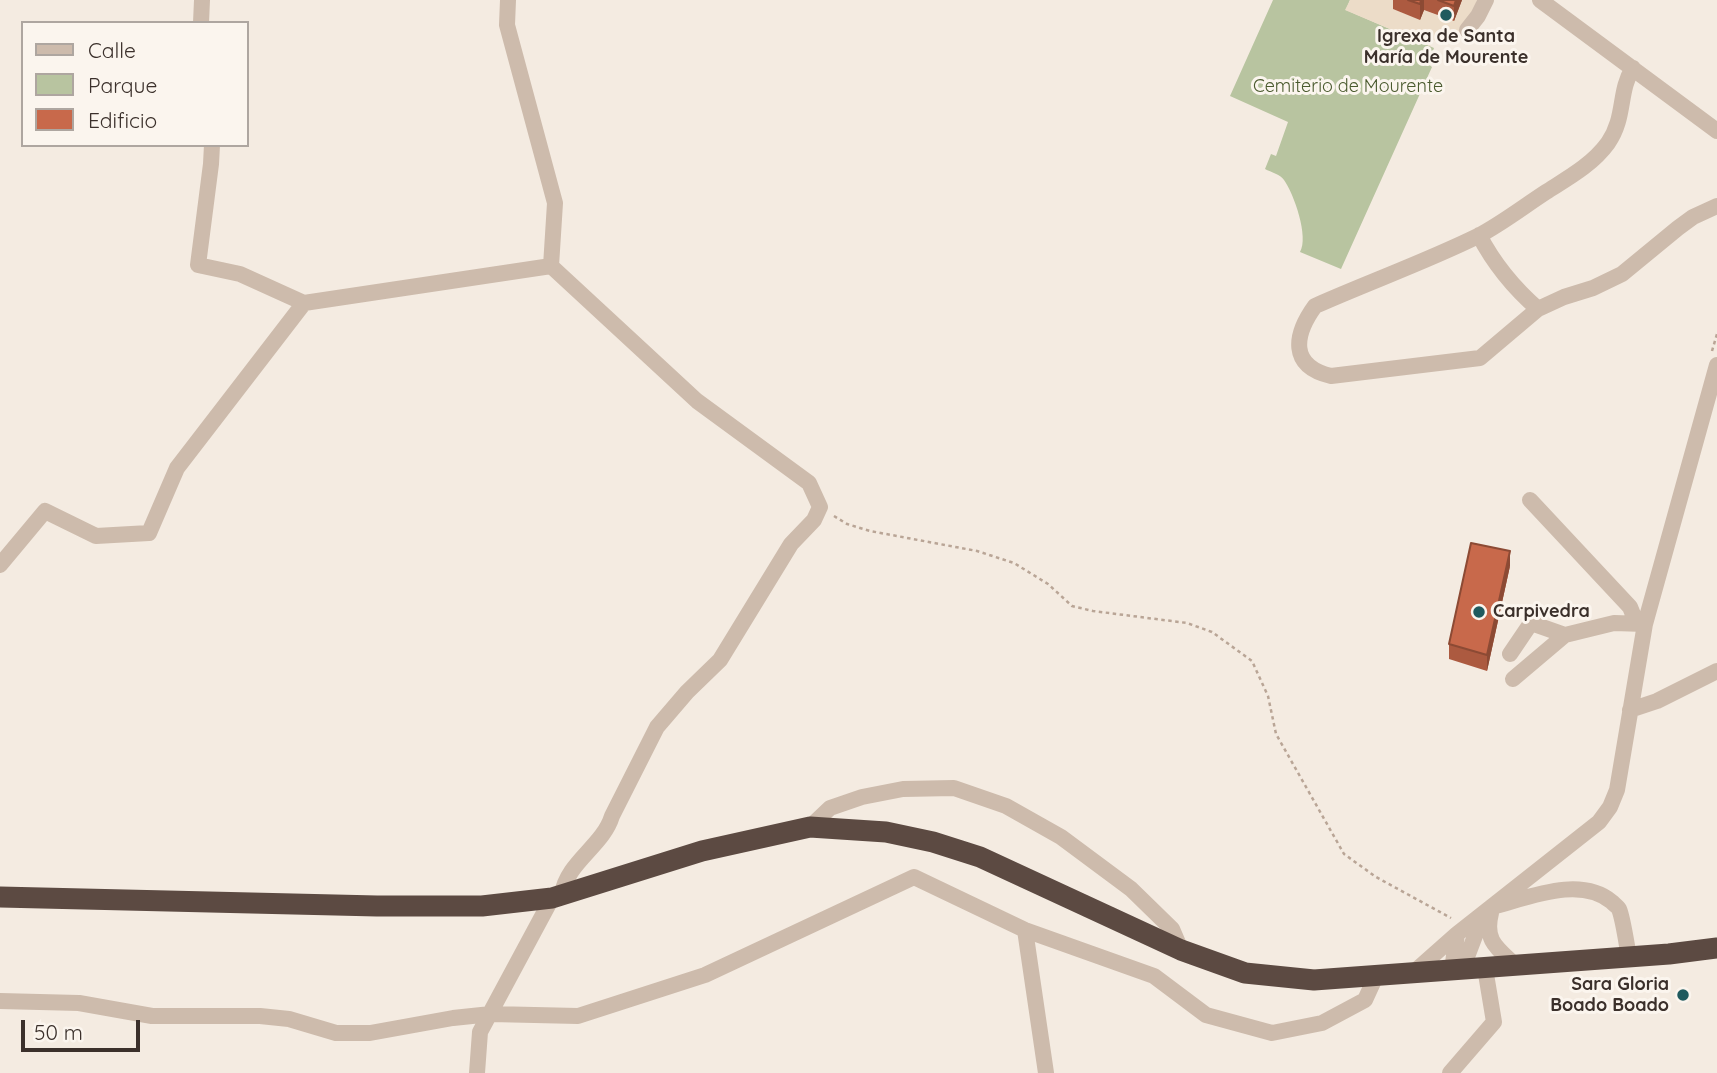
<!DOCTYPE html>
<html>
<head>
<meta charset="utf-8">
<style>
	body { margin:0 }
	#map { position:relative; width:1717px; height:1073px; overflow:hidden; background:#f4ebe1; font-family:Quicksand,sans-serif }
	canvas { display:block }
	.legend { position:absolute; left:21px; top:21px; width:228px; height:126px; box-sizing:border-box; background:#fbf5ee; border:2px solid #aea6a0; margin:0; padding:9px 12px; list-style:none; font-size:21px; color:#3b302b }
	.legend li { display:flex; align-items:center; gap:14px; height:35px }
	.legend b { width:35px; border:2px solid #aea6a0 }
	.scale { position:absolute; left:21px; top:1020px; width:119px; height:32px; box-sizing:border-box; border:4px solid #3b302b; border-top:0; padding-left:9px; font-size:21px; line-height:24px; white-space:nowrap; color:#3b302b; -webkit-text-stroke:5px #fbf5ee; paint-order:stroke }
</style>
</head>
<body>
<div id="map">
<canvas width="1717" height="1073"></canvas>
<ul class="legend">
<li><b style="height:9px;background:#cdbbac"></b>Calle</li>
<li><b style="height:19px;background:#b8c4a0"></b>Parque</li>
<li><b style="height:19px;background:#c8694b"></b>Edificio</li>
</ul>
<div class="scale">50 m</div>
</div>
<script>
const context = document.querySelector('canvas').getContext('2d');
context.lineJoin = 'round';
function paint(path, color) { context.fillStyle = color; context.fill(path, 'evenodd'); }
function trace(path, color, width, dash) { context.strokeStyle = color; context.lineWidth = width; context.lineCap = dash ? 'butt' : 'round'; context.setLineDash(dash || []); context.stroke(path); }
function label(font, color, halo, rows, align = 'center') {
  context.font = font + ' Quicksand,sans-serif'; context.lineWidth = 6; context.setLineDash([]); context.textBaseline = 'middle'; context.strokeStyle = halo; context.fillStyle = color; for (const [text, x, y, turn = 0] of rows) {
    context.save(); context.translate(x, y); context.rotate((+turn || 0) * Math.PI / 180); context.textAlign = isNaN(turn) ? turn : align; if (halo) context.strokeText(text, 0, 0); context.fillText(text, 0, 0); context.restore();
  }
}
paint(new Path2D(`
	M1273,0h77l-4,10 88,38 -6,16 4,3 -91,202 -41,-17c9,-15 -6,-58 -16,-72 -3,-5 -13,-8 -19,-11l6,-15 5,2 12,-34 -58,-26z`), '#b8c4a0');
paint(new Path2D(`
	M1350,0h46l-3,9 26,10 5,-9 29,11 9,-21h15l-6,19 -17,23 -13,-5 -3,5 -5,-2 -3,6 -85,-36z`), '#ecdcc8');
trace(new Path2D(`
	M1712,351l5,-17
	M834,516l13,8 23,7 107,20 37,12 34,21 24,22 21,5 94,12 25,9 40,29 16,35 8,38 68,120 32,23 75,41`), '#b9a596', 2.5, [3.5, 3.5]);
trace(new Path2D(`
	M508,0l-1,25 48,178 -4,63 146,135 112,82 11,24 -6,13 -23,24 -71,116 -33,32 -30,35 -45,89c-9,30 -45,46 -50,78
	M1540,0l177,131
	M201,23l1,-23
	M1467,30l11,-14 8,-16
	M1633,68c-15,23 -7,49 -25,75 -16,22 -40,35 -62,49 -23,15 -45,32 -68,44 -53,26 -109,46 -163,70 -21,29 -26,60 16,70l149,-18 58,-49 26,-12 29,-9 29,-14 56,-46 15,-11 24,-11
	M212,145l-1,19 -13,101 42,9 64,29
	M1479,235c14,27 36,54 59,74
	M1530,500l100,107 6,15
	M0,565l45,-54 51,25 53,-3 28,-65 127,-165 247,-37
	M1510,654l21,-31 34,12
	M1513,679l52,-44 49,-12 31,1
	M1630,710l27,-9 60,-30
	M810,827l20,-19 32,-11 41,-8 51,-1 52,18 55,31 70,52 41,40 9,21
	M1491,913c-7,28 6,35 25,53
	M1025,930l21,143
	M1452,970l5,-36 142,-112 11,-15 7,-17 28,-166 72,-259
	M1462,970l16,-42 14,-21c36,-9 88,-32 120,-5 2,2 6,5 7,7 4,9 8,38 10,48
	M1413,973l44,-39
	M0,1001l79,2 73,13h108l29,3 47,14h34l83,-15 38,-4 87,2 127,-41 209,-98 111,53 129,46 52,39 66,18 50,-10 43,-23 11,-24
	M477,1073l3,-41 72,-134
	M1450,1073l44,-51 -9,-54`), '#cdbbac', 16);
trace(new Path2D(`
	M0,897l377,9h105l70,-8 150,-47 108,-24 76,5 47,10 47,15 201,93 64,23 69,7 355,-26 48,-6`), '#5c4a42', 21);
paint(new Path2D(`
	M1393,0h69l-8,21 -30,-11 -4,10 -27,-11z
	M1510,566l-23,105 -38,-12v-15z`), '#ac5a40');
paint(new Path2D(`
	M1421,0h3v10l-4,10v-16z
	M1456,0h6l-8,21v-15z
	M1510,551v15l-23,105v-16z`), '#8c4a34');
const building = new Path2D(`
	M1408,0h13l-1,4z
	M1438,0h18l-2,6z
	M1471,543l39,8 -23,104 -38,-11z`);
paint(building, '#c8694b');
trace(building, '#8c4a34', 2);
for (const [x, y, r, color] of [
	[1446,15,7,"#1f5a5e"],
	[1479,612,7,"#1f5a5e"],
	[1683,995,7,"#1f5a5e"]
]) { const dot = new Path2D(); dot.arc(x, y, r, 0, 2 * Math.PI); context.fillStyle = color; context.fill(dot); trace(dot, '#fbf5ee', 2.5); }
label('bold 18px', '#3b302b', '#fbf5ee', [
	["Igrexa de Santa",1446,37],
	["María de Mourente",1446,58],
	["Carpivedra",1493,612,"left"],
	["Sara Gloria",1669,985,"right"],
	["Boado Boado",1669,1006,"right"]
]);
label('18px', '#4a5a2e', '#fbf5ee', [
	["Cemiterio de Mourente",1348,87]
]);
</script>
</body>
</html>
